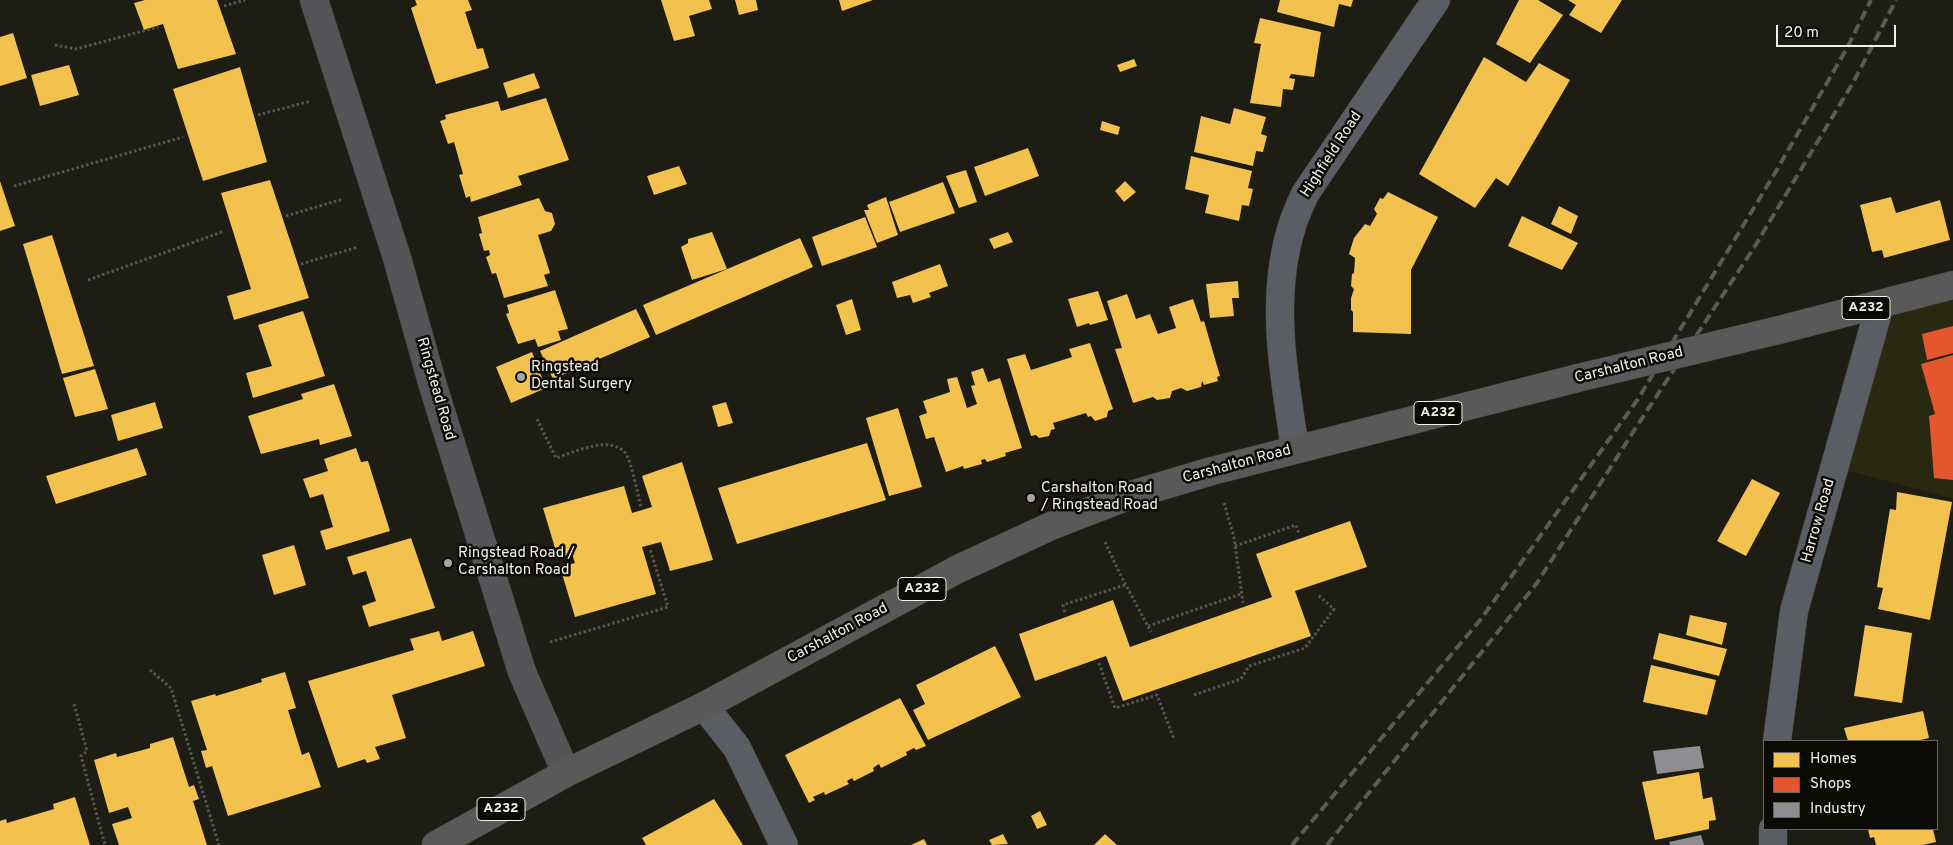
<!DOCTYPE html>
<html>
<head>
<meta charset="utf-8">
<style>
	body { margin:0 }
	#map { position:relative; width:1953px; height:845px; overflow:hidden; background:#1e1d13; font-family:Overpass,sans-serif }
	canvas { display:block }
	.legend { position:absolute; left:1763px; top:740px; width:175px; height:90px; box-sizing:border-box; background:#0b0a04; border:1px solid #67665e; margin:0; padding:6px 9px; list-style:none; font-size:15px; color:#f1f1e5 }
	.legend li { display:flex; align-items:center; gap:10px; height:25px }
	.legend b { width:25px; border:1px solid #67665e }
	.scale { position:absolute; left:1776px; top:25px; width:120px; height:22px; box-sizing:border-box; border:2px solid #f1f1e5; border-top:0; padding-left:6px; font-size:15px; line-height:18px; white-space:nowrap; color:#f1f1e5; -webkit-text-stroke:4px #0b0a04; paint-order:stroke }
</style>
</head>
<body>
<div id="map">
<canvas width="1953" height="845"></canvas>
<ul class="legend">
<li><b style="height:14px;background:#f2c14e"></b>Homes</li>
<li><b style="height:14px;background:#e4572e"></b>Shops</li>
<li><b style="height:14px;background:#8d8d92"></b>Industry</li>
</ul>
<div class="scale">20 m</div>
</div>
<script>
const context = document.querySelector('canvas').getContext('2d');
context.lineJoin = 'round';
function paint(path, color) { context.fillStyle = color; context.fill(path, 'evenodd'); }
function trace(path, color, width, dash) { context.strokeStyle = color; context.lineWidth = width; context.lineCap = dash ? 'butt' : 'round'; context.setLineDash(dash || []); context.stroke(path); }
function label(font, color, halo, rows, align = 'center') {
  context.font = font + ' Overpass,sans-serif'; context.lineWidth = 5; context.setLineDash([]); context.textBaseline = 'middle'; context.strokeStyle = halo; context.fillStyle = color; for (const [text, x, y, turn = 0] of rows) {
    context.save(); context.translate(x, y); context.rotate((+turn || 0) * Math.PI / 180); context.textAlign = isNaN(turn) ? turn : align; if (halo) context.strokeText(text, 0, 0); context.fillText(text, 0, 0); context.restore();
  }
}
paint(new Path2D(`
	M1953,294v205l-111,-30 46,-158z`), '#292810');
paint(new Path2D(`
	M145,0h72l19,54 -58,15 -15,-45 -19,6 -10,-27z
	M415,0h53l4,10 -7,2 12,37 6,-1 6,20 -53,16 -25,-76 6,-3z
	M661,0h48l3,9 -23,7 6,20 -21,5z
	M735,0h21l2,10 -19,5z
	M839,0h34l-31,11z
	M1280,0h73l-2,7 -12,-3 -5,23 -57,-15z
	M1519,0h19l25,15 -33,48 -34,-19z
	M1568,0h54l-21,33 -32,-18 7,-10z
	M1260,18l61,14 -7,45 -23,-3 -2,4 6,1 -2,11 -10,-1 -2,18 -31,-4 11,-59 -7,-1z
	M13,33l14,45 -27,8v-49z
	M1484,57l42,25 13,-19 31,17 -62,106 -12,-8 -21,30 -56,-34z
	M1134,59l3,7 -17,6 -3,-7z
	M69,65l10,30 -39,11 -9,-31z
	M240,67l27,95 -64,19 -30,-92z
	M534,73l6,15 -32,10 -5,-15z
	M546,98l23,62 -51,16 4,9 -51,17 -1,-6 -4,2 -7,-23 4,-1 -9,-32 -6,2 -8,-23 6,-2 -1,-4 53,-14 3,10z
	M1234,108l32,9 -5,17 6,2 -4,16 -7,-1 -3,15 -59,-14 7,-36 29,8z
	M1102,121l18,6 -2,8 -18,-5z
	M1028,148l11,28 -54,20 -11,-29z
	M1191,156l61,15 -4,17 5,1 -4,17 -7,-1 -3,16 -34,-8 4,-18 -24,-6z
	M679,166l8,18 -33,11 -7,-19z
	M966,170l11,32 -18,6 -13,-32z
	M270,180l39,118 -75,22 -7,-24 24,-7 -30,-96z
	M0,181l15,45 -15,5z
	M1125,181l11,11 -12,10 -9,-11z
	M943,182l12,31 -55,19 -11,-30z
	M1388,192l50,25 -27,53v64l-58,-2v-20l-2,-2v-12l3,-9 -3,-3 1,-12 2,-1 1,-15 -6,-4 5,-16 11,-14 5,2 7,-12 -3,-5 6,-11 3,1z
	M886,197l12,38 -21,8 -13,-33h5l-2,-5z
	M1891,197l5,16 44,-13 10,40 -66,18 -2,-8 -10,2 -12,-47z
	M539,198l6,13 7,2 3,11 -4,7 -13,4 12,38 -6,2 4,11 -44,12 -8,-25 -4,1 -6,-17 4,-2 -1,-5 -5,1 -5,-17 3,-1 -4,-16z
	M1559,206l19,10 -7,18 -20,-10z
	M1522,216l56,27 -16,27 -54,-24z
	M865,217l12,30 -55,19 -10,-29z
	M712,232l15,37 -35,11 -11,-33 7,-4v-4z
	M1008,232l5,10 -19,7 -5,-10z
	M52,235l42,131 -32,8 -39,-130z
	M800,238l13,29 -157,68 -13,-30z
	M940,264l8,22 -19,7 2,4 -18,6 -3,-8 -13,3 -5,-16z
	M1238,281l1,17h-7l2,18 -24,2 -4,-34z
	M555,290l13,39 -10,2 3,9 -23,7 -3,-8 -17,5 -12,-30 3,-1 -2,-8z
	M1098,291l10,29 -18,5 -1,-2 -12,4 -9,-28z
	M1127,294l9,25 14,-5 8,20 18,-6 -7,-21 24,-8 8,23 3,-1 16,55 -3,1 1,4 -14,4 -2,-4 -1,6 -14,4 -6,-3 -9,3 -2,7 -13,2 -4,-3 -20,6 -18,-54 7,-1 -15,-47z
	M852,299l9,31 -15,5 -10,-30z
	M636,309l14,28 -97,42 -13,-28z
	M303,311l22,65 -72,22 -7,-25 26,-7 -14,-41z
	M1090,343l23,66 -5,2 -1,6 -12,4 -4,-5 -3,1 -2,-4 -33,10 2,6 -4,1 -2,6 -10,2 -3,-3 -5,1 -24,-77 18,-5 6,16 41,-13 -3,-8z
	M532,352l14,36 -35,15 -15,-36z
	M983,368l5,14 12,-4 22,70 -17,5 1,3 -19,6 -2,-3 -4,1 1,4 -18,5 -1,-3 -17,6 -12,-35 -8,2 -7,-23 8,-3 -4,-12 27,-9 -3,-13 10,-2 10,31 10,-4 -6,-18 4,-1 -4,-13z
	M95,369l13,40 -33,8 -12,-39z
	M334,384l18,52 -32,9 -1,-6 -58,15 -13,-38 55,-17 -2,-5z
	M155,402l8,26 -45,13 -7,-26z
	M726,402l7,21 -15,4 -6,-21z
	M898,408l24,79 -33,9 -23,-78z
	M867,443l19,57 -149,44 -19,-56z
	M137,448l10,27 -91,29 -10,-28z
	M356,448l5,14 7,-1 22,70 -64,19 -6,-19 13,-4 -10,-33 -13,4 -7,-19 25,-8 -4,-12z
	M682,462l31,98 -43,11 -9,-29 -19,5 14,47 -81,23 -15,-50 15,-4 -3,-9 -14,4 -15,-50 81,-22 8,27 20,-6 -10,-31z
	M1752,479l28,14 -34,63 -29,-15z
	M1897,492l55,10 -22,118 -52,-11 5,-21 -6,-1 13,-78 6,1z
	M1350,521l17,46 -72,24 16,45 -188,65 -17,-45 -71,25 -16,-47 94,-34 17,47 142,-50 -16,-43z
	M411,538l24,70 -66,19 -7,-21 14,-5 -10,-30 -13,4 -6,-18z
	M294,545l12,40 -32,10 -12,-40z
	M1690,615l37,8 -5,22 -36,-10z
	M1865,625l47,8 -10,70 -48,-7z
	M439,631l3,10 31,-10 12,35 -93,29 14,43 -31,9 5,12 -13,4 -2,-4 -27,9 -30,-87 106,-31 -4,-11z
	M1659,633l68,16 -8,27 -66,-17z
	M995,646l26,51 -93,43 -15,-30 12,-6 -9,-19z
	M1651,665l65,15 -9,35 -64,-13z
	M285,672l11,36 -8,2 14,45 7,-3 12,35 -93,29 -16,-50 -6,2 -5,-17 6,-1 -16,-49 24,-7 1,2 46,-14 -1,-3z
	M900,698l26,48 -10,4 -2,-2 -8,4 1,3 -26,13 -2,-4 -6,4 1,3 -20,10 -2,-3 -5,3 2,3 -24,11 -1,-3 -11,5 2,3 -6,3 -24,-48z
	M1923,711l6,27 -13,3h-68l-4,-13z
	M173,737l16,50 5,-2 5,14 -6,2 14,44h-88l-7,-21 20,-6 -4,-11 -19,6 -15,-53 22,-7 1,4 33,-9v-4z
	M1699,772l4,27 9,-2 4,23 -7,1v8l-54,11 -13,-58z
	M75,797l15,48h-90v-24l6,-2 1,4 47,-14 -1,-5z
	M714,799l29,46h-97l-4,-7z
	M1040,811l7,14 -10,4 -6,-13z
	M1868,829h65l3,13 -13,3h-47l-2,-8 -4,1z
	M1003,834l5,10 -16,1 -3,-5z
	M1105,834l12,11h-23z
	M924,839l3,6h-16z`), '#f2c14e');
paint(new Path2D(`
	M1953,326v27l-26,7 -5,-26z
	M1953,355v125l-19,-2 -5,-62 6,-2 -14,-50z`), '#e4572e');
paint(new Path2D(`
	M1700,746l4,22 -47,6 -4,-23z
	M1701,835l3,10h-34l-1,-3z`), '#8d8d92');
const street = new Path2D(`
	M1295,448c-11,-72 -26,-149 -3,-222 3,-10 8,-21 13,-32l131,-194
	M704,706l33,42 47,97
	M1777,741l17,-130 86,-306
	M1773,829v16`);
const secondary = new Path2D(`
	M314,0l83,258 36,128 89,286 44,101`);
const highway = new Path2D(`
	M1779,330l174,-45
	M436,845l130,-72 138,-67 254,-137 93,-43 80,-31 81,-24 370,-94`);
trace(street, '#3b3a31', 29);
trace(secondary, '#3b3a31', 29);
trace(highway, '#3b3a31', 29);
trace(new Path2D(`
	M224,6l21,-6
	M55,45l21,4 82,-22
	M258,115l53,-14
	M14,186l169,-49
	M286,216l57,-17
	M301,264l57,-17
	M88,280l134,-48
	M537,419l19,39c18,-6 56,-24 70,-4 6,10 12,41 15,54
	M1224,503l10,34 9,66
	M1105,542l14,30 32,60
	M1235,546l61,-21 3,9
	M1065,612l-2,-7 62,-20
	M1148,626l93,-32
	M550,642l118,-35 -18,-58
	M1099,663l16,45 42,-13 17,44
	M150,670l21,18 48,157
	M1194,695l47,-16 8,-13 56,-18 29,-39 -16,-14
	M74,704l13,47 -6,5 24,89`), '#545454', 3, [2.5, 2.5]);
trace(street, '#5b5d64', 28);
trace(secondary, '#555559', 28);
trace(highway, '#59595a', 28);
trace(new Path2D(`
	M1292,845l189,-226 157,-220 137,-226 72,-125 24,-48
	M1327,845l210,-262 98,-154 120,-183 99,-165 42,-81`), '#595959', 4, [10, 5]);
const highwayBridge = new Path2D(`
	M1582,377l197,-47`);
trace(highwayBridge, '#3b3a31', 29, []);
trace(highwayBridge, '#59595a', 28);
for (const [x, y, r, color] of [
	[521,377,5,"#a7a79c"],
	[1031,498,5,"#a7a79c"],
	[448,563,5,"#a7a79c"]
]) { const dot = new Path2D(); dot.arc(x, y, r, 0, 2 * Math.PI); context.fillStyle = color; context.fill(dot); trace(dot, '#0b0a04', 2); }
for (const [x, y, w] of [
	[1866,308,48],
	[1438,413,48],
	[922,589,48],
	[501,809,48]
]) { const box = new Path2D(); box.roundRect(x - w / 2, y - 11.5, w, 23, 4); context.fillStyle = '#0b0a04'; context.fill(box); trace(box, '#f1f1e5', 1); }
label('bold 14px', '#f1f1e5', null, [
	["A232",1866,308],
	["A232",1438,413],
	["A232",922,589],
	["A232",501,809]
]);
label('15px', '#f1f1e5', '#0b0a04', [
	["Highfield Road",1332,155,-57],
	["Carshalton Road",1629,366,-14],
	["Ringstead Road",435,389,74],
	["Carshalton Road",1237,465,-15],
	["Harrow Road",1819,521,-74],
	["Carshalton Road",838,634,-28]
]);
label('15px', '#f1f1e5', '#0b0a04', [
	["Ringstead",531,368],
	["Dental Surgery",531,385],
	["Carshalton Road",1041,489],
	["/ Ringstead Road",1041,506],
	["Ringstead Road /",458,554],
	["Carshalton Road",458,571]
], 'left');
</script>
</body>
</html>
